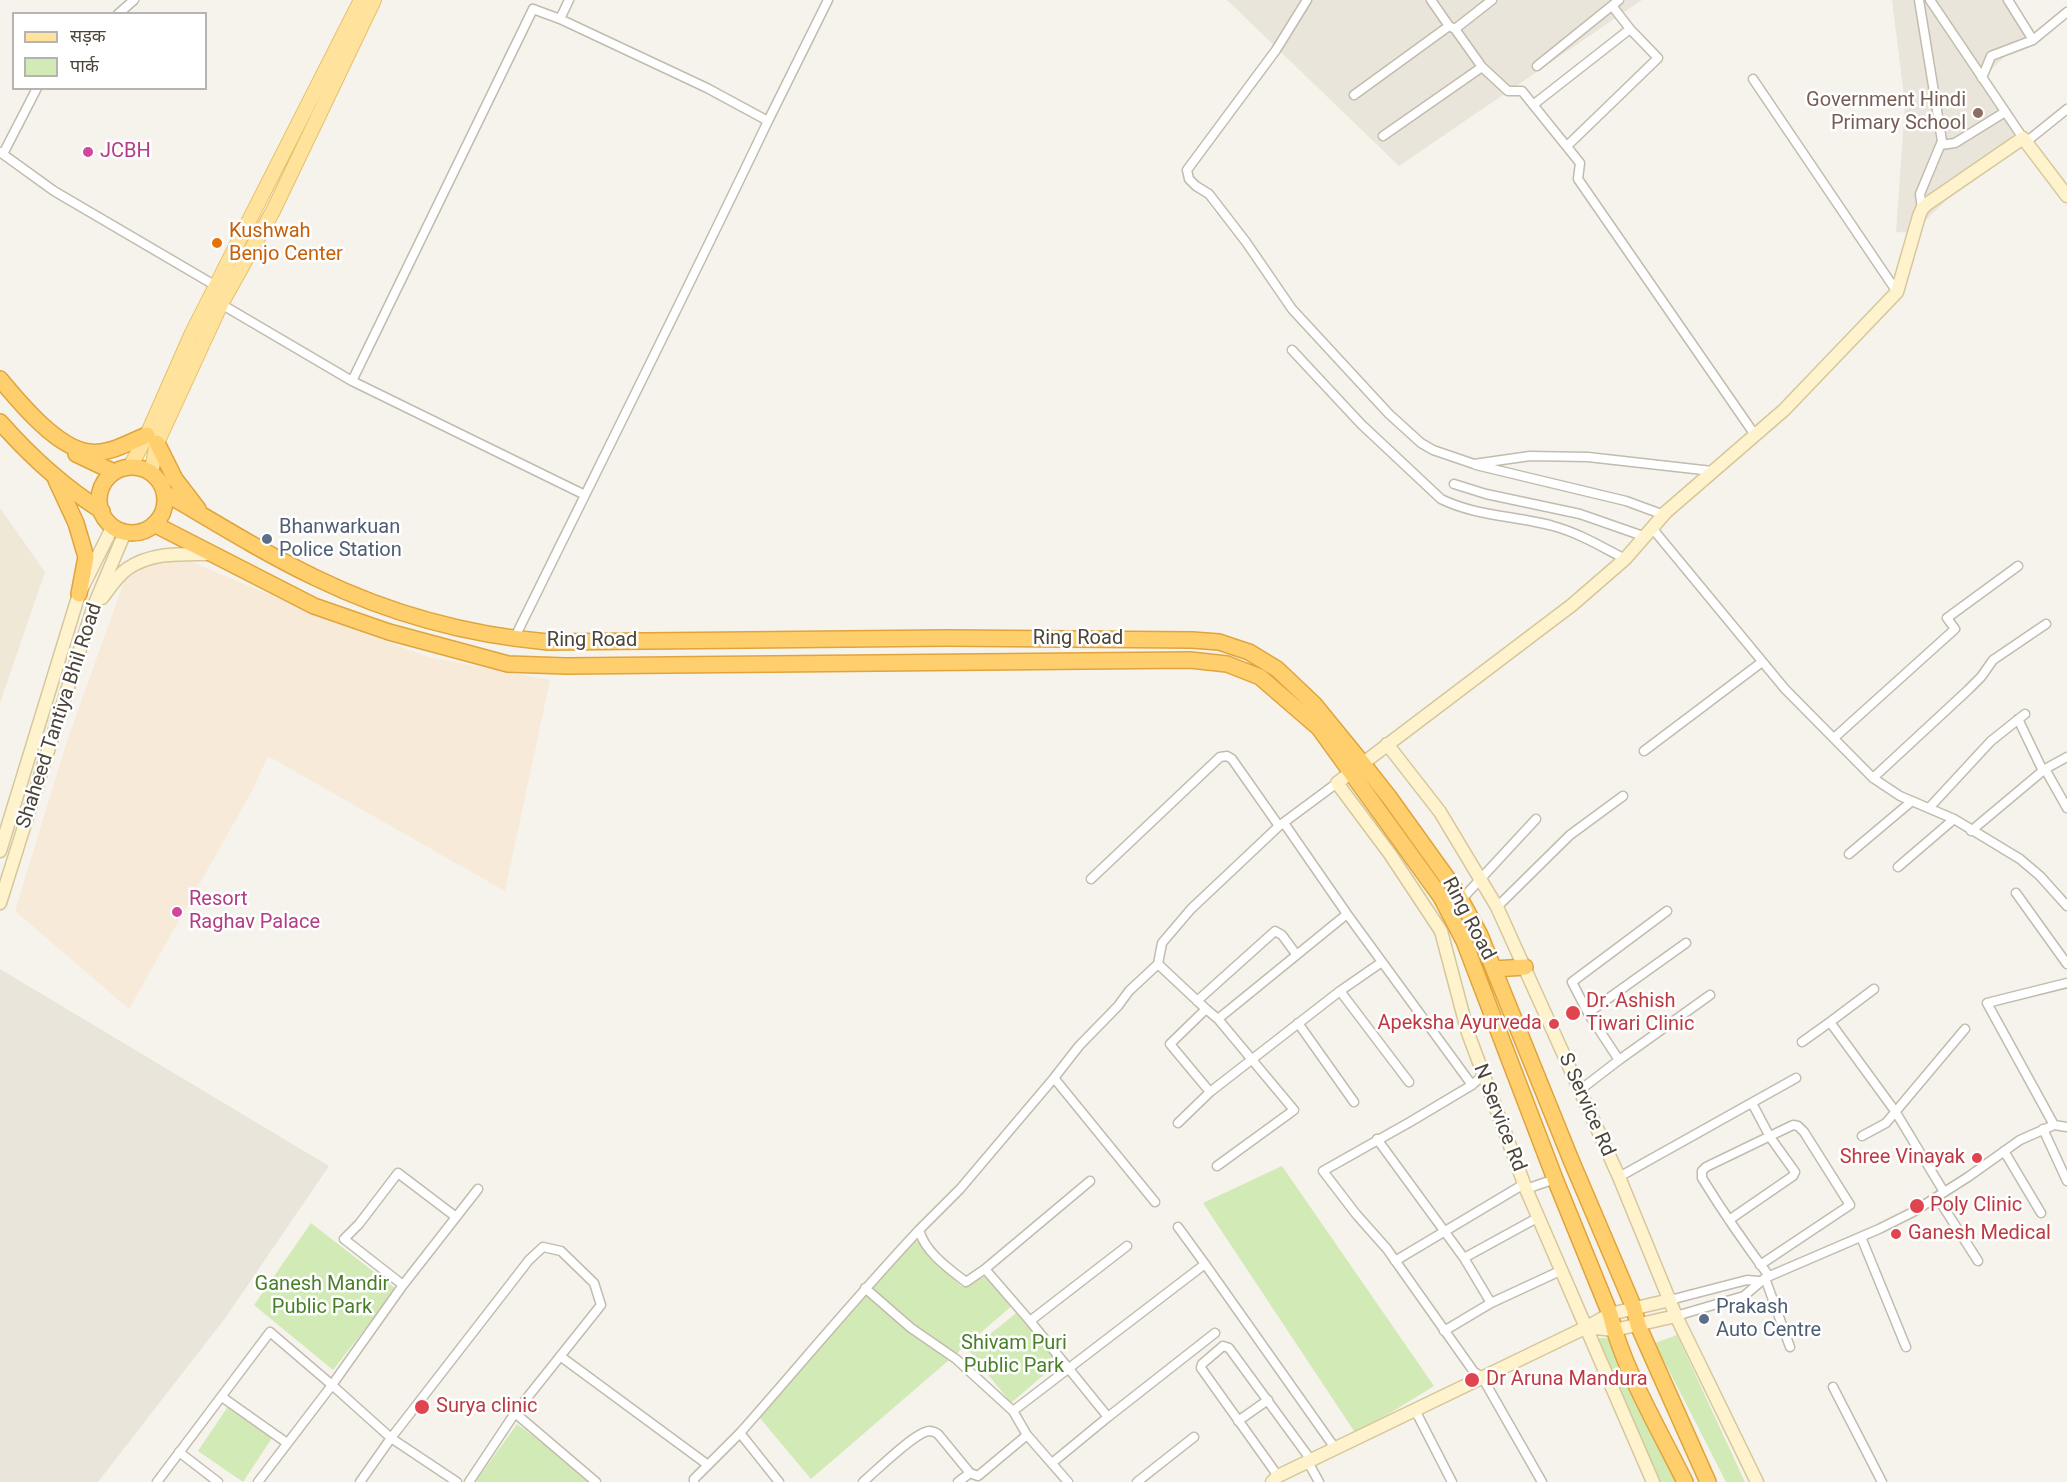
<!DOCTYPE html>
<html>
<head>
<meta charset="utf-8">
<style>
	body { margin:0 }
	#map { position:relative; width:2067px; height:1482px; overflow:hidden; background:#f6f3ec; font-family:Roboto,"Noto Sans Devanagari",sans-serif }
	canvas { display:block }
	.legend { position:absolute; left:12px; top:12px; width:195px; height:78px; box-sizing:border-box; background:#fff; border:2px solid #b7b4b0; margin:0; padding:8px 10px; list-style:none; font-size:18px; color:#4b4439 }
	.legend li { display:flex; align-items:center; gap:12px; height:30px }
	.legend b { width:30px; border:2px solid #b7b4b0 }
</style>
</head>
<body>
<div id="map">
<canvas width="2067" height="1482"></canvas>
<ul class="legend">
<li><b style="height:8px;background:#ffe39c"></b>सड़क</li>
<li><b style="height:16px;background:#d2eab5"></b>पार्क</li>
</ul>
</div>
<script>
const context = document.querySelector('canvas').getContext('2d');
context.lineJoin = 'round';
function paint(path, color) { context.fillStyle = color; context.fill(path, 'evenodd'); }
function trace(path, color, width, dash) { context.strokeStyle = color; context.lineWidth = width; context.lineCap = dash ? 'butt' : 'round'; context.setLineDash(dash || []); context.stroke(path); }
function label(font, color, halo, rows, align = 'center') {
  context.font = font + ' Roboto,sans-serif'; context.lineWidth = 5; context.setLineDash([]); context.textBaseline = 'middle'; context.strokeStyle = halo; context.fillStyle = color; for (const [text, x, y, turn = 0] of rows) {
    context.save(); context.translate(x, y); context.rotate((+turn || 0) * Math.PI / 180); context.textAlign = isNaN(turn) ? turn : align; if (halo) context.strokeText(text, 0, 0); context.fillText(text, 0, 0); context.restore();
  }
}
paint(new Path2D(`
	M1227,0h415l-243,166z
	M1892,0h111l27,33 -48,45 34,60 -38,32 -66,63 -16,-1 9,-128z
	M0,969l329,197 -103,151 -128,165h-98z`), '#eae5da');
paint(new Path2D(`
	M166,551l173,73 89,33 122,23 -45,211 -237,-135 -15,33 -124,220 -114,-98 52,-170 58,-162 18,-17z`), '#f7ead8');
paint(new Path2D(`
	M0,508l45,64 -45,131z`), '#efe8d6');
paint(new Path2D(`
	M1282,1166l152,220 -78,48 -153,-231z
	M311,1223l85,66 -63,81 -79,-65z
	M915,1239l46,47 26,-10 27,28 -203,175 -52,-62z
	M1020,1310l40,51 -49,42 -42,-52z
	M1677,1335l68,147h-19l-71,-139z
	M1598,1338h13l68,144h-19z
	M229,1405l45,30 -31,47 -45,-31z
	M517,1424l79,58h-118l-2,-1z`), '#d2eab5');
const street = new Path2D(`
	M1307,0l-31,50 -89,120 2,9 7,7 13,8 37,48 46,67 97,105 32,29 12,7 41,14 56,-8 58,1 124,14
	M1919,0l23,141 -22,53 2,15
	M1930,0l93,138
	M2008,0l25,40
	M118,14l16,-14
	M560,19l-27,-10 -181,372 233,114
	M1455,29l37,-29
	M1537,66l82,-66
	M1482,67l26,24h14l58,72 -2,16 177,256
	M1982,78l9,-22 42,-16 34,-28
	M1753,79l144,213
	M1354,95l95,-69
	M1533,105l97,-76 -17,-22
	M768,121l60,-121
	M1383,136l99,-69 -27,-38 -6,-3 -18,-26
	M2026,142l41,-33
	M1941,145l14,-2 50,-31
	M1567,146l91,-88 -28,-29
	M0,152l54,39 162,95
	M3,154l34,-66
	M221,304l131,77
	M1292,350l69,74 80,75c34,17 76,17 112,27 26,7 49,21 72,33
	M1476,465l150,36 38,14
	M1454,484l32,10 94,20 63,22
	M1652,528l133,161 88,89 27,18 54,23 66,40 20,17 27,30
	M514,639c85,-173 171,-344 254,-518l-61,-33 -147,-69 9,-19
	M2018,719l25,52
	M1834,738l121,-109 -8,-11 71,-52
	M1644,751l118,-89
	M2045,769l22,-12
	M1873,778l95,-88 13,-13 12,-17 53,-36
	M1929,808l62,-67 34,-27
	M1284,823l63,91 125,171
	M1971,831l74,-62 22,39
	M1849,854l63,-53
	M1898,867l56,-48
	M1091,879l129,-122 7,-1 5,3 47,67
	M2016,893l51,71
	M1461,900l75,-81
	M1497,907l73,-72 53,-39
	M1158,964l48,45 -36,35 40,48 130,-101 42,-29
	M1340,991l69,91
	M1197,1001l78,-70 7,4 14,19
	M1206,1009l12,10 129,-105
	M1588,1013l98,-70
	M1830,1022l44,-33
	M1298,1023l56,79
	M1802,1042l28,-20 65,89 49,81
	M1619,1060l-31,-47 -16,-31 95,-71
	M1482,1076l-10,9 -62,37 -87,49 33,43 31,35 87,123 8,5 60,105
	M1054,1078l25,-32 39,-40 11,-15 29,-27 4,-21 29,-34 88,-83 58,-43
	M1580,1090l39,-30 91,-65
	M1178,1123l32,-31
	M2054,1125l-67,-122 80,-20
	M2043,1129l24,52
	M1862,1136l24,-13 79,-94
	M1377,1139l87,119 27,45
	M2004,1151l37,62
	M1217,1166l77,-56 -76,-91
	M1619,1177l177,-99
	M1526,1189l29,-10
	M1937,1197l41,64
	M1729,1220l64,-44 2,-4 -25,-35 -18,-34
	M1178,1227l27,37
	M1861,1237l45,110
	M1464,1258l73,-40
	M1395,1261l129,-77
	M1760,1265l90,-60 -46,-73 -6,-6 -5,-1 -87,42 -4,4v7c21,34 43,66 67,98
	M985,1269l-19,13c-18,-14 -41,-30 -47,-52l41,-41 94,-111 101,124
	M1765,1278l25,69
	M403,1285l-59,-46 15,-15 39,-51 58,44
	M865,1288l46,40 45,31 57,52
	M1670,1300l77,-20 12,1
	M1676,1316l68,-20 21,-18 114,-49 34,-17 55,-35 52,-37 34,-15 13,2
	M1030,1321l97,-75
	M1444,1331l47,-28 69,-32
	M560,1356l148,109 -14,14v3
	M1833,1387l49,95
	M222,1397l65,46
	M1415,1410l37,72
	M515,1413l81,69
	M1108,1417l107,-84
	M1238,1421l30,-21
	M740,1433c60,-68 117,-137 179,-203
	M179,1452l39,30
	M1308,1462l11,20
	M1052,1463l56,-46 -78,-96 -45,-52 105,-88
	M708,1465l32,-32 39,49
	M1278,1476l-77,-108 1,-4 21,-18 6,2 82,112
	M157,1482l113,-150 62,53 -74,97
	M360,1482l31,-44 66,44
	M469,1482l46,-69 86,-108 -7,-22 -33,-32 -18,-4 -14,13 -138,178 -59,-53 71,-100 75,-96
	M863,1482c12,-10 52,-50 66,-51 3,0 6,1 9,3l32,39 8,3 49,-41
	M958,1482l12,-9
	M1068,1482l-41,-47 -14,-24 192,-147 130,184
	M1137,1482l57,-45`);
const secondary = new Path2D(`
	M102,598c7,-9 15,-22 25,-29 24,-17 54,-15 83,-15
	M1387,744l53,68 57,95 122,270 57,139 81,166
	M0,851l79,-257 34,-68
	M0,903l93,-295 32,-76
	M1587,1327l27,3 62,-14
	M1272,1482l6,-6 309,-149 23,-13 60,-14
	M1653,1482l-127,-293 -58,-156 -27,-102 -51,-77 -53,-71 235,-178 53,-46 41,-47 118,-102 113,-118 22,-76 3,-7 5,-5 96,-66 44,58`);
const primary = new Path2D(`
	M130,467l17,-32 45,-102 169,-333
	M151,473l6,-30 64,-139 52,-93 101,-211`);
const highway = new Path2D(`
	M0,379c20,24 57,69 89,73 20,3 40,-10 58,-17
	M0,422c30,34 64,65 102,89
	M157,443l18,36 23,30
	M76,454l38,18
	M99 500a33 33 0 1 1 66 0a33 33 0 1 1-66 0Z
	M56,480l20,43 10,34 -7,37
	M165,493c49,29 99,60 151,85 72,35 152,57 232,64l399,-4 245,2 27,2 30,10 28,17 37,35 49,60 26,33 66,92 25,46 91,225 63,148 4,17 70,157
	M154,524l160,82 75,26 119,32 58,2 624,-6 37,4 33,13 59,51 122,169 23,44 91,238 55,135c13,55 50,117 75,168
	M1494,969l31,-2`);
trace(street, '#c2bbae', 11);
trace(secondary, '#d6c79b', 15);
trace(primary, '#e6c16a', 16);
trace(highway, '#e0a43c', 18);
trace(street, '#fff', 8);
trace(secondary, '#fff3cd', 12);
trace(primary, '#ffe39c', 14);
trace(highway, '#ffcf6e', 15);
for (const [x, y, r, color] of [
	[1978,113,6,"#8d6e63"],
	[88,152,6,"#d1479c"],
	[217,243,6,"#e8710a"],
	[267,539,6,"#5c6f8a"],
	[177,912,6,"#d1479c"],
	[1573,1013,8,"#e0444e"],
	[1554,1024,6,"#e0444e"],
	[1977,1158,6,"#e0444e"],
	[1917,1206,8,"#e0444e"],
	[1896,1234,6,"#e0444e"],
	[1704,1319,6,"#5c6f8a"],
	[1472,1380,8,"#e0444e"],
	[422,1407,8,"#e0444e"]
]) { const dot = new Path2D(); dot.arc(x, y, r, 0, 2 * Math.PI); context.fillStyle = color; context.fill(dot); trace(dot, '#fff', 2); }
label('20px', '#785e54', '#fff', [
	["Government Hindi",1966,101],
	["Primary School",1966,124]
], 'right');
label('20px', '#b23c85', '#fff', [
	["JCBH",100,152],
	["Resort",189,900],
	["Raghav Palace",189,923]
], 'left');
label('20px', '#c56008', '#fff', [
	["Kushwah",229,232],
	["Benjo Center",229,255]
], 'left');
label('20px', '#4e5e75', '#fff', [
	["Bhanwarkuan",279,528],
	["Police Station",279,551],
	["Prakash",1716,1308],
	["Auto Centre",1716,1331]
], 'left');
label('20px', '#4b4439', '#fff', [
	["Ring Road",1078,639],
	["Ring Road",592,641],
	["Shaheed Tantiya Bhil Road",60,716,-72],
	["Ring Road",1468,919,62],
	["S Service Rd",1586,1105,66],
	["N Service Rd",1499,1118,69]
]);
label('20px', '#be3a42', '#fff', [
	["Dr. Ashish",1586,1002],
	["Tiwari Clinic",1586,1025],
	["Apeksha Ayurveda",1542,1024,"right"],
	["Shree Vinayak",1965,1158,"right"],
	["Poly Clinic",1930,1206],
	["Ganesh Medical",1908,1234],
	["Dr Aruna Mandura",1486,1380],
	["Surya clinic",436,1407]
], 'left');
label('20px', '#4a7f2a', '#fff', [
	["Ganesh Mandir",322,1285],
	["Public Park",322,1308],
	["Shivam Puri",1014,1344],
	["Public Park",1014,1367]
]);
</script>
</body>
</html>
